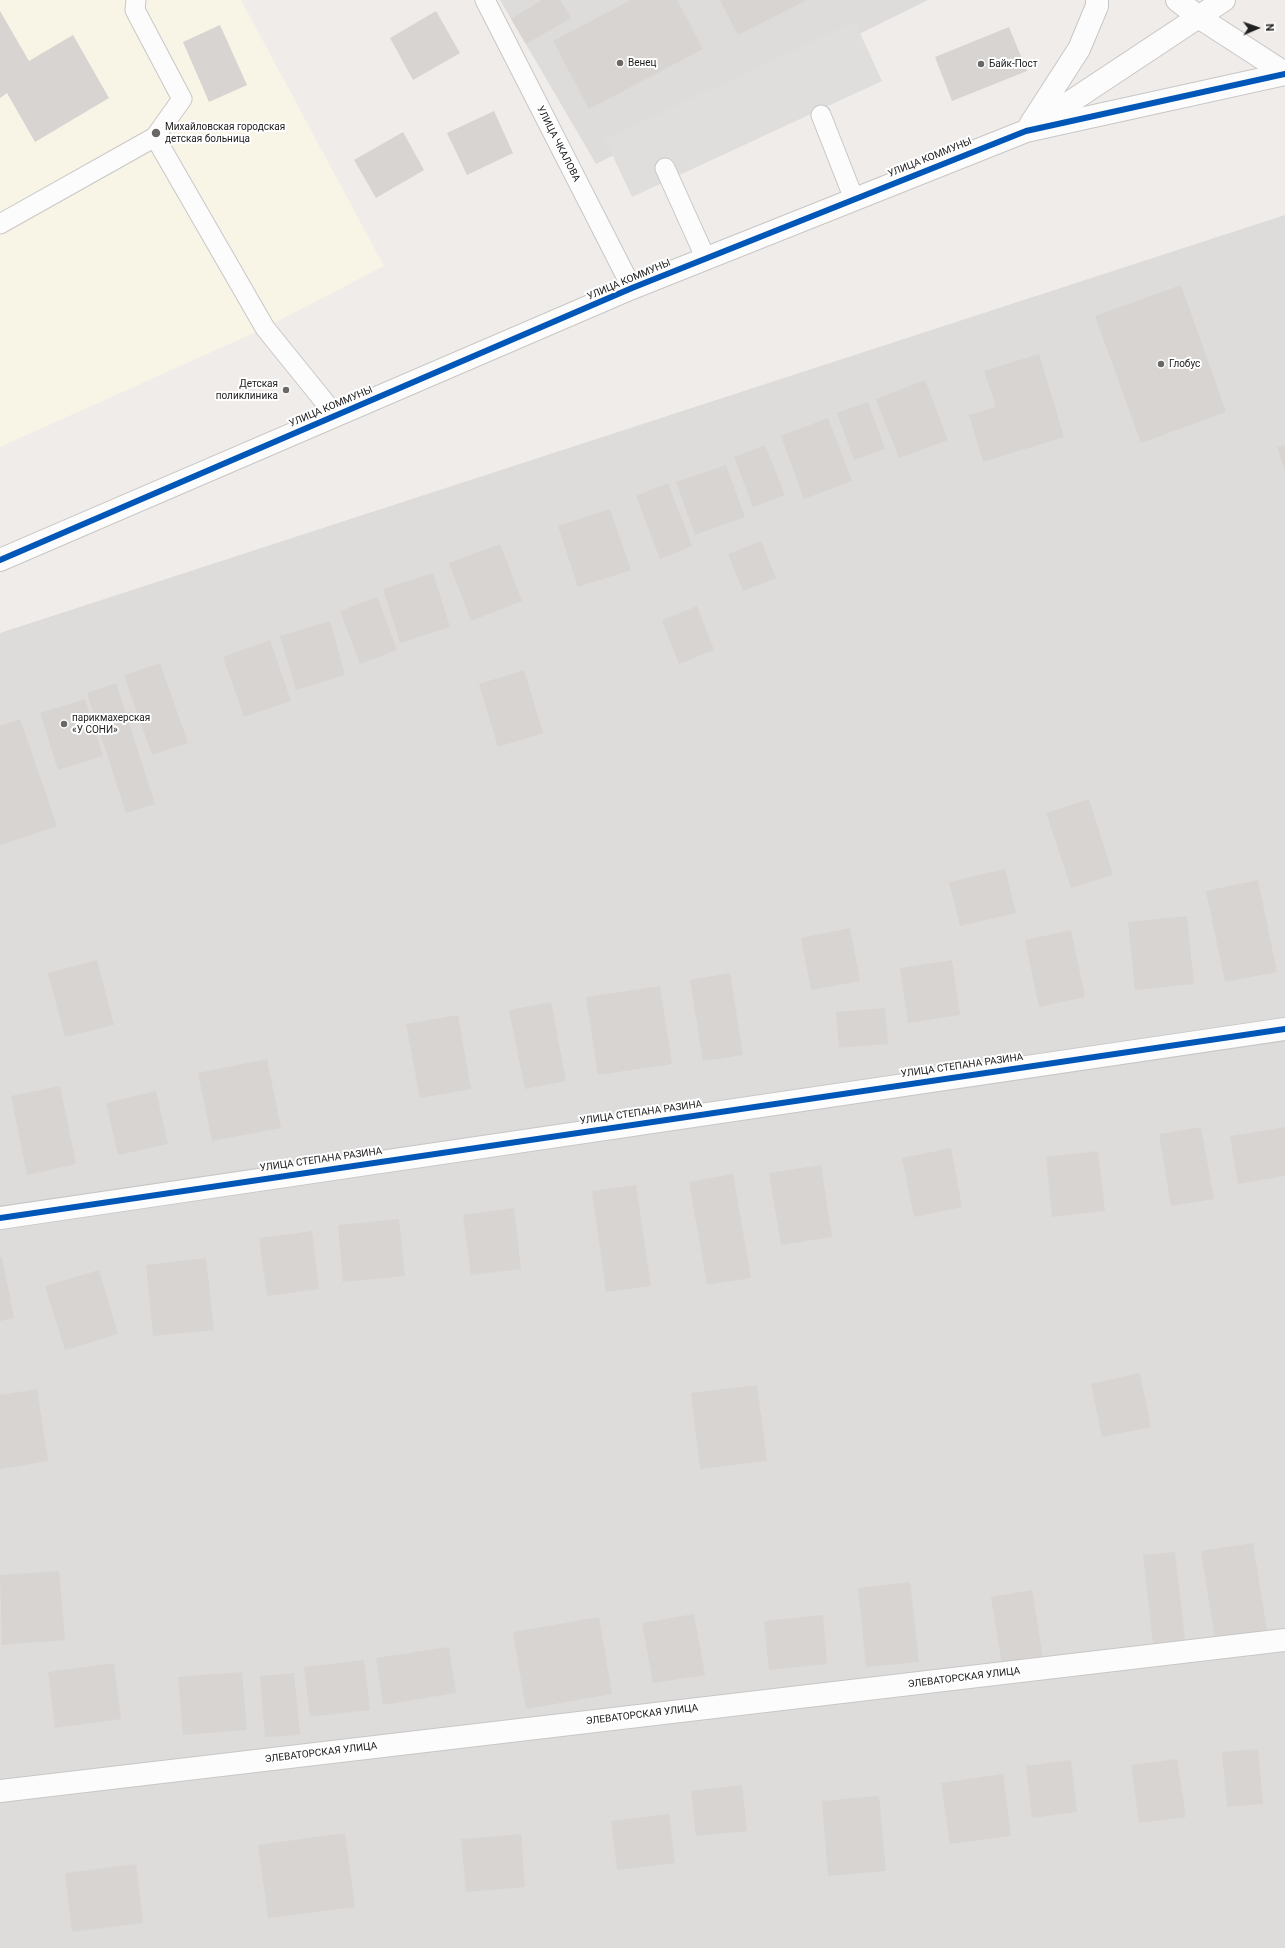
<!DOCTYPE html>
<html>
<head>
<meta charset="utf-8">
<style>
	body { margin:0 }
	#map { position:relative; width:1285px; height:1948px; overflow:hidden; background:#efecea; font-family:Roboto,sans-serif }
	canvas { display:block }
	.north { position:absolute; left:1237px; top:8px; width:40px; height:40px; -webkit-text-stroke:3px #fff; paint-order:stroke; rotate:88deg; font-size:11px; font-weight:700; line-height:16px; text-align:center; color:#212121 }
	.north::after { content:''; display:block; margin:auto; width:14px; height:18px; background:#212121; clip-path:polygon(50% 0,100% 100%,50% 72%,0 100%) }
</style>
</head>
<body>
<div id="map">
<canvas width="1285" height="1948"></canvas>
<div class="north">N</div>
</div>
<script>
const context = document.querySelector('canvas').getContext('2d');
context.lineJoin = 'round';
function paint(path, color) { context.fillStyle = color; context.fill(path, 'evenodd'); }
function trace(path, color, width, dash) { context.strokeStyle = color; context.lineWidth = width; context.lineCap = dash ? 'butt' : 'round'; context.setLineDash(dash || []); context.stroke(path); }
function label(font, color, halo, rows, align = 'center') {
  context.font = font + ' Roboto,sans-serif'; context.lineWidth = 4; context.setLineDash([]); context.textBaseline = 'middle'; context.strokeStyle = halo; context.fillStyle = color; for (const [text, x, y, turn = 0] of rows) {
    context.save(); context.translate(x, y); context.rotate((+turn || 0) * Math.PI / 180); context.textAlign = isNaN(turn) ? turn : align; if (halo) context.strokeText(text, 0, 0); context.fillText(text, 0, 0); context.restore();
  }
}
paint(new Path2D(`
	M500,0h428l-332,164z
	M1285,215v1733h-1285v-1315z`), '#dedcdb');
paint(new Path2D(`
	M0,0h241l143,266 -119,62 -265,119z`), '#f8f4e6');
paint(new Path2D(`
	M855,22l27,59 -250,116 -27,-58z`), '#dfdedd');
paint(new Path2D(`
	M542,0h18l11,18 -45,26 -15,-25z
	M631,0h46l26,49 -114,60 -36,-68z
	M720,0h87l-69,35z
	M0,11l29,50 44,-26 36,63 -74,44 -28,-49 -7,5z
	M436,11l24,42 -47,27 -23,-42z
	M220,25l27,60 -38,17 -26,-60z
	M1009,27l18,44 -75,30 -17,-44z
	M494,111l19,42 -46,22 -20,-42z
	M403,132l21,38 -48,28 -22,-38z
	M1181,285l45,127 -85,31 -46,-127z
	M1039,354l25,83 -81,25 -14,-47 27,-8 -12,-36z
	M925,380l23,60 -49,18 -23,-59z
	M868,402l17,47 -31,11 -17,-47z
	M828,418l24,63 -48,18 -23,-63z
	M765,445l20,50 -32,12 -19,-50z
	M1285,445v26l-8,-24z
	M726,465l19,52 -50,18 -19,-53z
	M668,483l24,63 -32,13 -24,-63z
	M610,509l21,61 -53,17 -20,-61z
	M761,541l15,37 -33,13 -15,-37z
	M500,544l22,57 -51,20 -22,-58z
	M433,573l17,54 -50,16 -17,-54z
	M377,597l20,53 -37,14 -20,-53z
	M697,606l17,44 -35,14 -17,-44z
	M330,621l15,54 -49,15 -16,-54z
	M270,640l21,61 -47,16 -21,-60z
	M160,663l28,80 -36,12 -28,-80z
	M524,670l19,63 -45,14 -19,-63z
	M116,683l39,121 -29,9 -39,-120z
	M85,699l18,57 -45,14 -18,-57z
	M20,719l37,107 -57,19v-119z
	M1089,799l24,76 -42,13 -25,-75z
	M1005,869l11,44 -56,13 -11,-44z
	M1258,880l19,92 -52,10 -19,-91z
	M1187,916l7,68 -59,6 -7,-68z
	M850,928l10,53 -49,9 -10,-52z
	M1071,930l14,67 -46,10 -14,-67z
	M97,960l17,65 -49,12 -17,-64z
	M952,960l8,55 -52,8 -8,-55z
	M730,973l13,82 -40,6 -13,-81z
	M660,986l12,78 -74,11 -12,-78z
	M551,1002l15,79 -41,8 -16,-79z
	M885,1008l3,36 -49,4 -3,-36z
	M458,1015l13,74 -51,9 -14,-74z
	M267,1059l14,69 -69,13 -14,-68z
	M60,1086l16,78 -49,11 -16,-79z
	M156,1091l12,53 -50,11 -12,-52z
	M1201,1127l13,72 -43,7 -12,-72z
	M1285,1127v49l-47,8 -8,-48z
	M951,1148l11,59 -48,10 -12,-59z
	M1098,1151l7,60 -53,6 -6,-60z
	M821,1165l11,72 -51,8 -12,-72z
	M733,1174l18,104 -44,7 -18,-103z
	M636,1185l15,101 -45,6 -14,-101z
	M514,1208l7,61 -50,6 -8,-60z
	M399,1219l6,57 -62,6 -5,-57z
	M312,1231l7,58 -52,7 -8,-58z
	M2,1257l12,61 -14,3v-63z
	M206,1258l8,72 -61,6 -7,-71z
	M99,1270l19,64 -53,16 -20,-64z
	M1140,1373l11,54 -49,10 -11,-53z
	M757,1385l10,76 -67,8 -9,-76z
	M37,1389l11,72 -48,8v-74z
	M1253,1543l15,94 -52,9 -15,-95z
	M1175,1552l10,88 -32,4 -10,-89z
	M59,1571l6,69 -63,5 -2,-70z
	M910,1582l9,80 -53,5 -8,-79z
	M1032,1590l12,74 -41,7 -12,-74z
	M694,1614l11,61 -52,8 -11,-60z
	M823,1615l4,49 -58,6 -5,-49z
	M599,1617l13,77 -86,15 -13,-77z
	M449,1647l7,46 -73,12 -7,-47z
	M364,1660l6,50 -60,7 -6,-50z
	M114,1663l7,56 -66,9 -7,-56z
	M242,1672l5,58 -64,5 -5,-58z
	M294,1673l6,62 -35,2 -5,-61z
	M1258,1749l5,55 -36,3 -5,-55z
	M1177,1759l9,58 -47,6 -8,-58z
	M1071,1760l6,52 -45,6 -6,-52z
	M1003,1774l8,62 -61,8 -9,-61z
	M742,1785l5,46 -51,5 -5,-45z
	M879,1796l7,75 -58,5 -6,-75z
	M669,1814l6,49 -58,7 -6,-49z
	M345,1833l10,74 -87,11 -10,-73z
	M521,1834l4,53 -59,5 -5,-53z
	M136,1864l7,59 -71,9 -7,-59z`), '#d7d4d2');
const service = new Path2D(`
	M136,0l-1,10 47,89 -27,38
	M485,0l147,288
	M821,115l33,84
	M665,168l41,91
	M0,224l155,-87 110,191 71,88`);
const minor = new Path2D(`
	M0,1218l1285,-189
	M0,1791l1285,-151`);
const tertiary = new Path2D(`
	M1177,0l23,18 85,55
	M1037,124l187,-124
	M1030,125l49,-76 18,-43v-6
	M0,560l632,-272 394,-157 259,-57`);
trace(service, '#c8c7c6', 21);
trace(minor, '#c8c7c6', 24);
trace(tertiary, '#c8c7c6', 24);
trace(service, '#fdfcfc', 19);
trace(minor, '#fdfcfc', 22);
trace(tertiary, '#fdfcfc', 22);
trace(new Path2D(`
	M0,560l632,-272 394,-157 259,-57
	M0,1218l1285,-189`), '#0057b8', 6);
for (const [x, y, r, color] of [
	[620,63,4,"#696867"],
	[981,64,4,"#696867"],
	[156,133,5,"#696867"],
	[1161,364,4,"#696867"],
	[286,390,4,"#696867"],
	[64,724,4,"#696867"]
]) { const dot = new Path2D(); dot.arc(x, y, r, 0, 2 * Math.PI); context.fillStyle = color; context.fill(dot); trace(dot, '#fff', 1.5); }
label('10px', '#212121', '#fff', [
	["Венец",628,63],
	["Байк-Пост",989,64],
	["Михайловская городская",165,127],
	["детская больница",165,139],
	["Глобус",1169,364],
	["Детская",278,384,"right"],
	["поликлиника",278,396,"right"],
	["парикмахерская",72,718],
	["«У СОНИ»",72,730]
], 'left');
label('10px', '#212121', '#fff', [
	["УЛИЦА ЧКАЛОВА",558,144,63],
	["УЛИЦА КОММУНЫ",930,158,-22],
	["УЛИЦА КОММУНЫ",629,280,-23],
	["УЛИЦА КОММУНЫ",331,407,-23],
	["УЛИЦА СТЕПАНА РАЗИНА",962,1066,-8],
	["УЛИЦА СТЕПАНА РАЗИНА",641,1113,-8],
	["УЛИЦА СТЕПАНА РАЗИНА",321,1160,-8],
	["ЭЛЕВАТОРСКАЯ УЛИЦА",964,1678,-7],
	["ЭЛЕВАТОРСКАЯ УЛИЦА",642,1715,-7],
	["ЭЛЕВАТОРСКАЯ УЛИЦА",321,1753,-7]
]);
</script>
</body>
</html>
